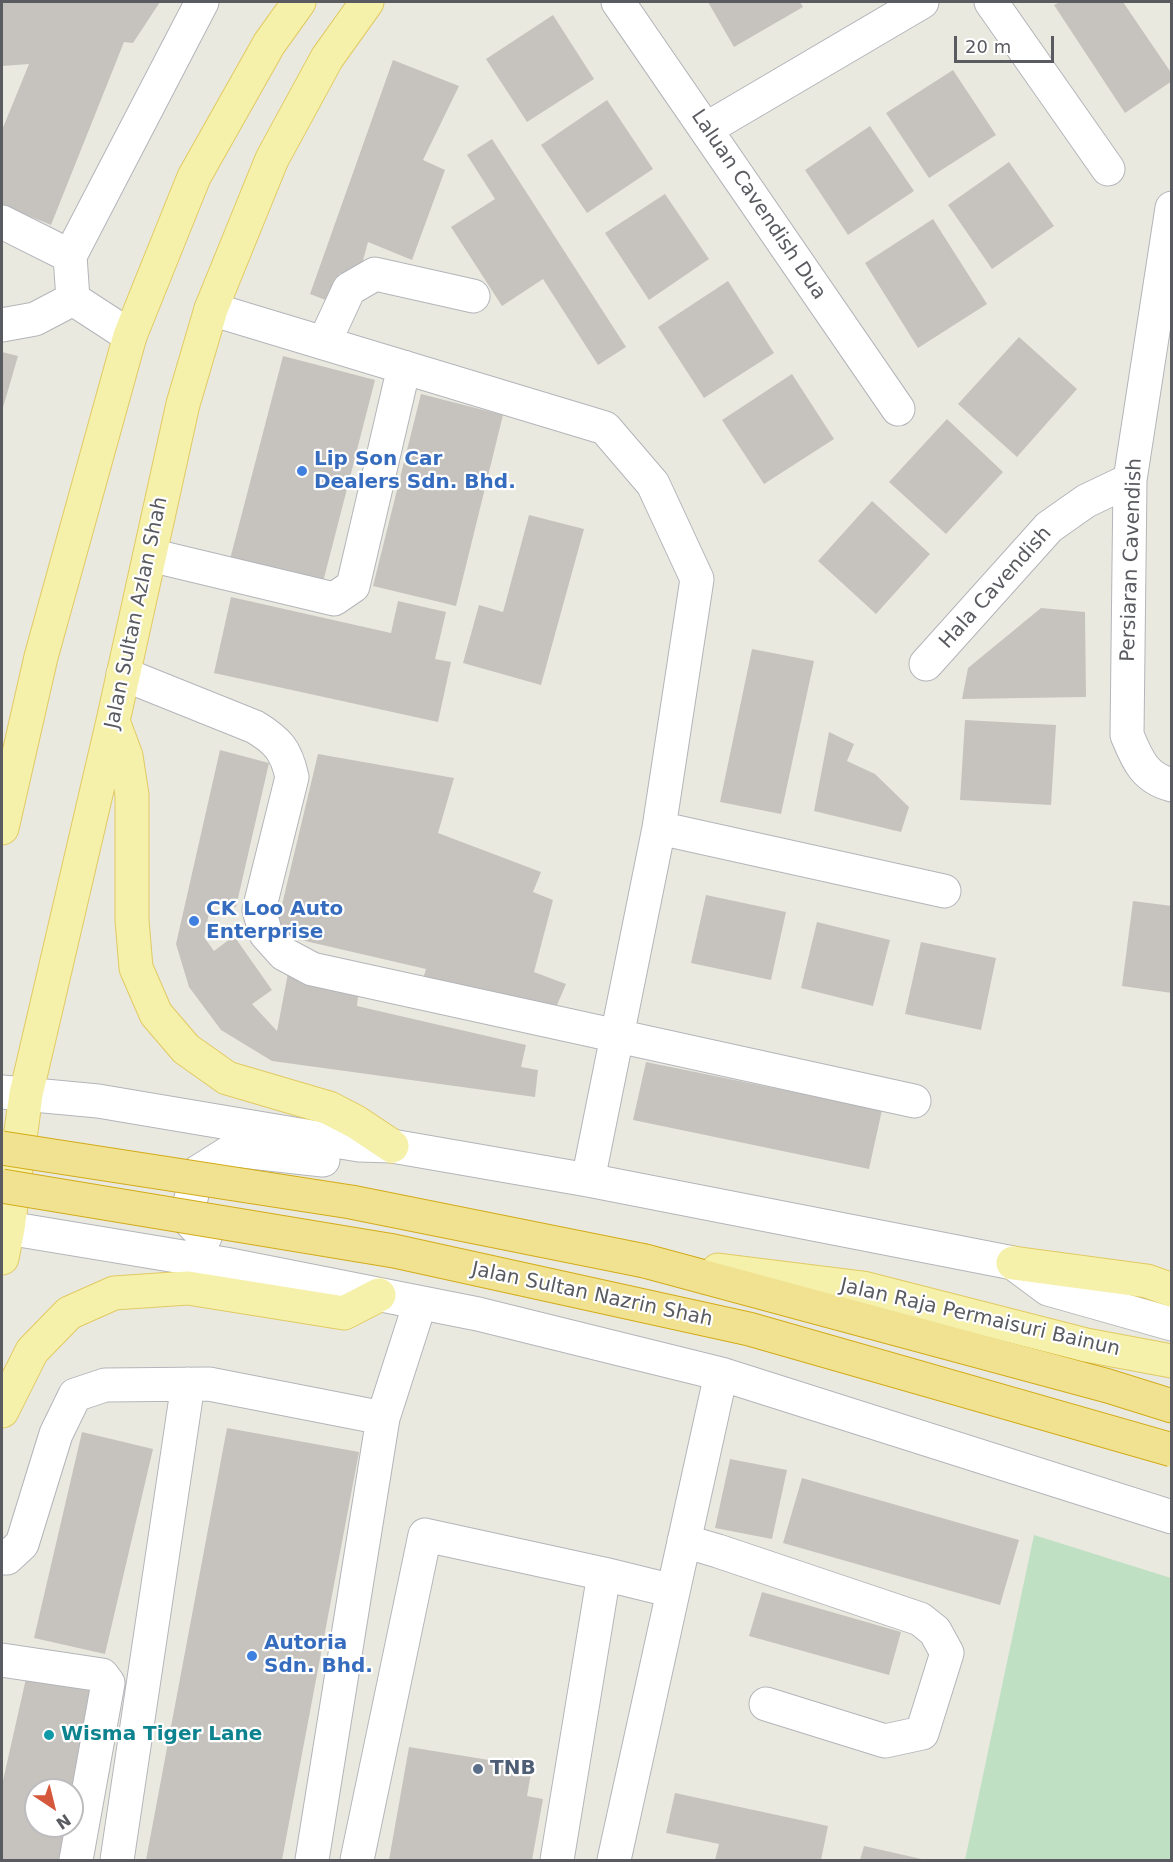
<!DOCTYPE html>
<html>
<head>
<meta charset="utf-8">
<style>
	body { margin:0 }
	#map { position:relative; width:1173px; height:1862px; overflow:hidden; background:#eae9e0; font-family:"DejaVu Sans",sans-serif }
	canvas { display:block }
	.frame { position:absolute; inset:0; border:3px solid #595b60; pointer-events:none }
	.north { position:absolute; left:24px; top:1778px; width:60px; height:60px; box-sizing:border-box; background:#fff; border:2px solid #bdbdbf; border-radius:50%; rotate:145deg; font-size:16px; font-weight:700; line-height:24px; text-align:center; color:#595b60 }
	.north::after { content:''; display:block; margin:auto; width:21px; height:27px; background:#d5573c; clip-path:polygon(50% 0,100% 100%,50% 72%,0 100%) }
	.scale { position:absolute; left:954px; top:36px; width:100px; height:27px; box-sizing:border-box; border:3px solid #595b60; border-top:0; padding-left:8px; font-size:18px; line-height:21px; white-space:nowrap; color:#595b60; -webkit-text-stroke:4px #fff; paint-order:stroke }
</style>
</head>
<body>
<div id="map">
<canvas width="1173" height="1862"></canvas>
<div class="frame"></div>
<div class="north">N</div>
<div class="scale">20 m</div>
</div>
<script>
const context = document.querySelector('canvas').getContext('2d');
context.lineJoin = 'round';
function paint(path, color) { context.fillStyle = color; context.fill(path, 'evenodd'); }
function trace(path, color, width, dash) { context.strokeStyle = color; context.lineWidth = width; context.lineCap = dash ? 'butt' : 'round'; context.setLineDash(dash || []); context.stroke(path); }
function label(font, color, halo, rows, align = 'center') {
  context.font = font + ' "DejaVu Sans",sans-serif'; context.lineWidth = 4.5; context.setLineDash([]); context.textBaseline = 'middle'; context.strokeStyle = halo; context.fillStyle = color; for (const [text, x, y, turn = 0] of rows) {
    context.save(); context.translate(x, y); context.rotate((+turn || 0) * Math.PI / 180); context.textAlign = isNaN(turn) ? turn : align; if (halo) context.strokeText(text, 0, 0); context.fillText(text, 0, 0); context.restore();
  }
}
paint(new Path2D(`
	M1034,1535l137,43v282h-206z`), '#bfe0c2');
paint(new Path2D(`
	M2,2h158l-27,41 -9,-1 -73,183 -49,-20v-75l27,-66 -27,2z
	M708,2h92l3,5 -69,40z
	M1060,2h63l49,72v7l-47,32 -71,-108z
	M553,15l41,64 -67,43 -41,-63z
	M393,60l66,26 -36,74 22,10 -33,90 -44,-18 -10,37 -18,-6 -12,28 -18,-7z
	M953,70l43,65 -67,43 -43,-65z
	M607,100l46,69 -66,44 -46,-68z
	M870,126l44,65 -66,44 -43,-65z
	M492,139l134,208 -28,18 -55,-86 -41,27 -51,-79 44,-28 -28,-44z
	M1009,162l45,64 -62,43 -44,-64z
	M665,194l44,65 -60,41 -44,-67z
	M933,219l54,85 -69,44 -53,-85z
	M728,281l46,72 -70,45 -46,-71z
	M1019,337l58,52 -60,68 -59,-53z
	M2,352l16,4 -16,55z
	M283,356l92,24 -53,206 -93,-23z
	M792,374l42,65 -70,45 -42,-64z
	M421,394l82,21 -47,191 -83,-20z
	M947,419l56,53 -57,62 -57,-52z
	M872,501l58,53 -54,60 -58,-53z
	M529,515l55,14 -43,156 -78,-22 16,-58 24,7z
	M231,597l160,36 7,-32 48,11 -11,47 16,3 -13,60 -224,-49z
	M1041,608l44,4 1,85 -124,2 6,-31z
	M752,649l62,12 -33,153 -61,-12z
	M965,720l91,5 -5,80 -91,-5z
	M829,732l25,12 -7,17 28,13 34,33 -8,25 -87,-21z
	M220,750l49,13 -33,144 -25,-3 -7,33 10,14 20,-15 38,54 -20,14 25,27 11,-58 71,15 -2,18 169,39 -5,22 17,3 -3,27 -263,-36 -51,-31 -32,-43 -13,-43z
	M318,754l136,24 -16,55 103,39 -8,20 20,8 -19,72 32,12 -12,28 -133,-27 5,-16 -151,-35z
	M706,895l80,17 -15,68 -80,-17z
	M1133,901l39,5v87l-50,-7z
	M817,922l73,18 -17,66 -72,-18z
	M921,942l75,16 -15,72 -76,-16z
	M646,1062l236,48 -13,59 -236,-49z
	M227,1428l132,24 -77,408h-136z
	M82,1432l71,17 -48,205 -71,-16z
	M730,1459l57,11 -15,69 -57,-11z
	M802,1478l217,62 -19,65 -217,-62z
	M762,1592l139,40 -12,43 -140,-39z
	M27,1674l66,11 -21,105h-36v36h34l-5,34h-63v-75z
	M409,1747l123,20 -5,29 16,3 -11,61h-143z
	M675,1793l153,33 -7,34h-106l4,-16 -53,-11z
	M864,1846l62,14h-66z`), '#c6c3be');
const minor = new Path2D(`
	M618,2l280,407
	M991,2l117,167
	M706,129l216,-127
	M1172,208l-42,272 -3,255c10,24 17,43 45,50
	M2,222l68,34
	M211,309l394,119 48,56 44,95 -38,249 -71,352
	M2,325l33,-6 38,-20
	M130,336l-57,-37 -3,-43 132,-254
	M324,343l25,-54 26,-15 98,22
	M150,555l184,44 19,-13 51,-219
	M926,664l123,-137 37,-26 44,-21
	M123,674l132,53c23,14 31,23 37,50l-33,133 7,24 18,20 28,15 602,132
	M659,828l285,63
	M2,1092l96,9 261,44 33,1 196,34 425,83 35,26 124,35
	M2,1227l223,37 253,50 243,60 451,143
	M205,1237l-19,-20 12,-45 35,-22 90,10
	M684,1541l34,10 202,68 15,12 12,22 -25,80 -37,8 -119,-37
	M2,1558h5l15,-14 34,-110 19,-39 30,-10 104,-1 174,34
	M2,1660l100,15 6,8 -32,177
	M117,1860l71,-476
	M312,1860l71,-442 37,-115
	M357,1860l68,-325 179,39 69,17
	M557,1860l47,-286
	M614,1860l107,-486`);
const major = new Path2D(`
	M113,721l13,35 6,39v125l4,48 20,46 30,35 41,29 102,30 27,14 36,24
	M2,828l39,-171 89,-321 64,-159 75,-133 30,-42
	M2,1258l6,-30 18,-134 87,-373 70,-317 28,-95 61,-150 55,-101 40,-56
	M1013,1263l134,18 25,9
	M718,1270l145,18 223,57 86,16
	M2,1411l30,-60 37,-38 45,-20 74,-5 156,25 35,-18`);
const highway = new Path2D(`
	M645,1261l463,125 64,20`);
trace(minor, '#b3b5ba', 35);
trace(major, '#e1ca63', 35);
trace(highway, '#d3ab18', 35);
trace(minor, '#fff', 33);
trace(major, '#f5f0aa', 33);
trace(highway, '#f0e291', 33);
const highwayBridge = new Path2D(`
	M2,1148l349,54 294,59
	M2,1186l392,65 355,78 423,121`);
trace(highwayBridge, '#d3ab18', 35, []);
trace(highwayBridge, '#f0e291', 33);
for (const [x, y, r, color] of [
	[302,471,6,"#3f7fe0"],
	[194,921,6,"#3f7fe0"],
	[252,1656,6,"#3f7fe0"],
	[49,1735,6,"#0f9aa8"],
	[478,1769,6,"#5c6f8a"]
]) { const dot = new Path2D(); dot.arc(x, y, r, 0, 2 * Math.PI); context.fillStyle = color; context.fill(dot); trace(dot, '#fff', 2); }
label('20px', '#595b60', '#fff', [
	["Laluan Cavendish Dua",758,205,56],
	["Persiaran Cavendish",1132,560,-88],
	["Hala Cavendish",996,588,-48],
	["Jalan Sultan Azlan Shah",137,613,-78],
	["Jalan Sultan Nazrin Shah",592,1295,12],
	["Jalan Raja Permaisuri Bainun",980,1318,13]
]);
label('bold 20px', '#366cbe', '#fff', [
	["Lip Son Car",314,460],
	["Dealers Sdn. Bhd.",314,483],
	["CK Loo Auto",206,910],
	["Enterprise",206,933],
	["Autoria",264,1644],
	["Sdn. Bhd.",264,1667]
], 'left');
label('bold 20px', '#0d838f', '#fff', [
	["Wisma Tiger Lane",61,1735]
], 'left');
label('bold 20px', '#4e5e75', '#fff', [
	["TNB",490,1769]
], 'left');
</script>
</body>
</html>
